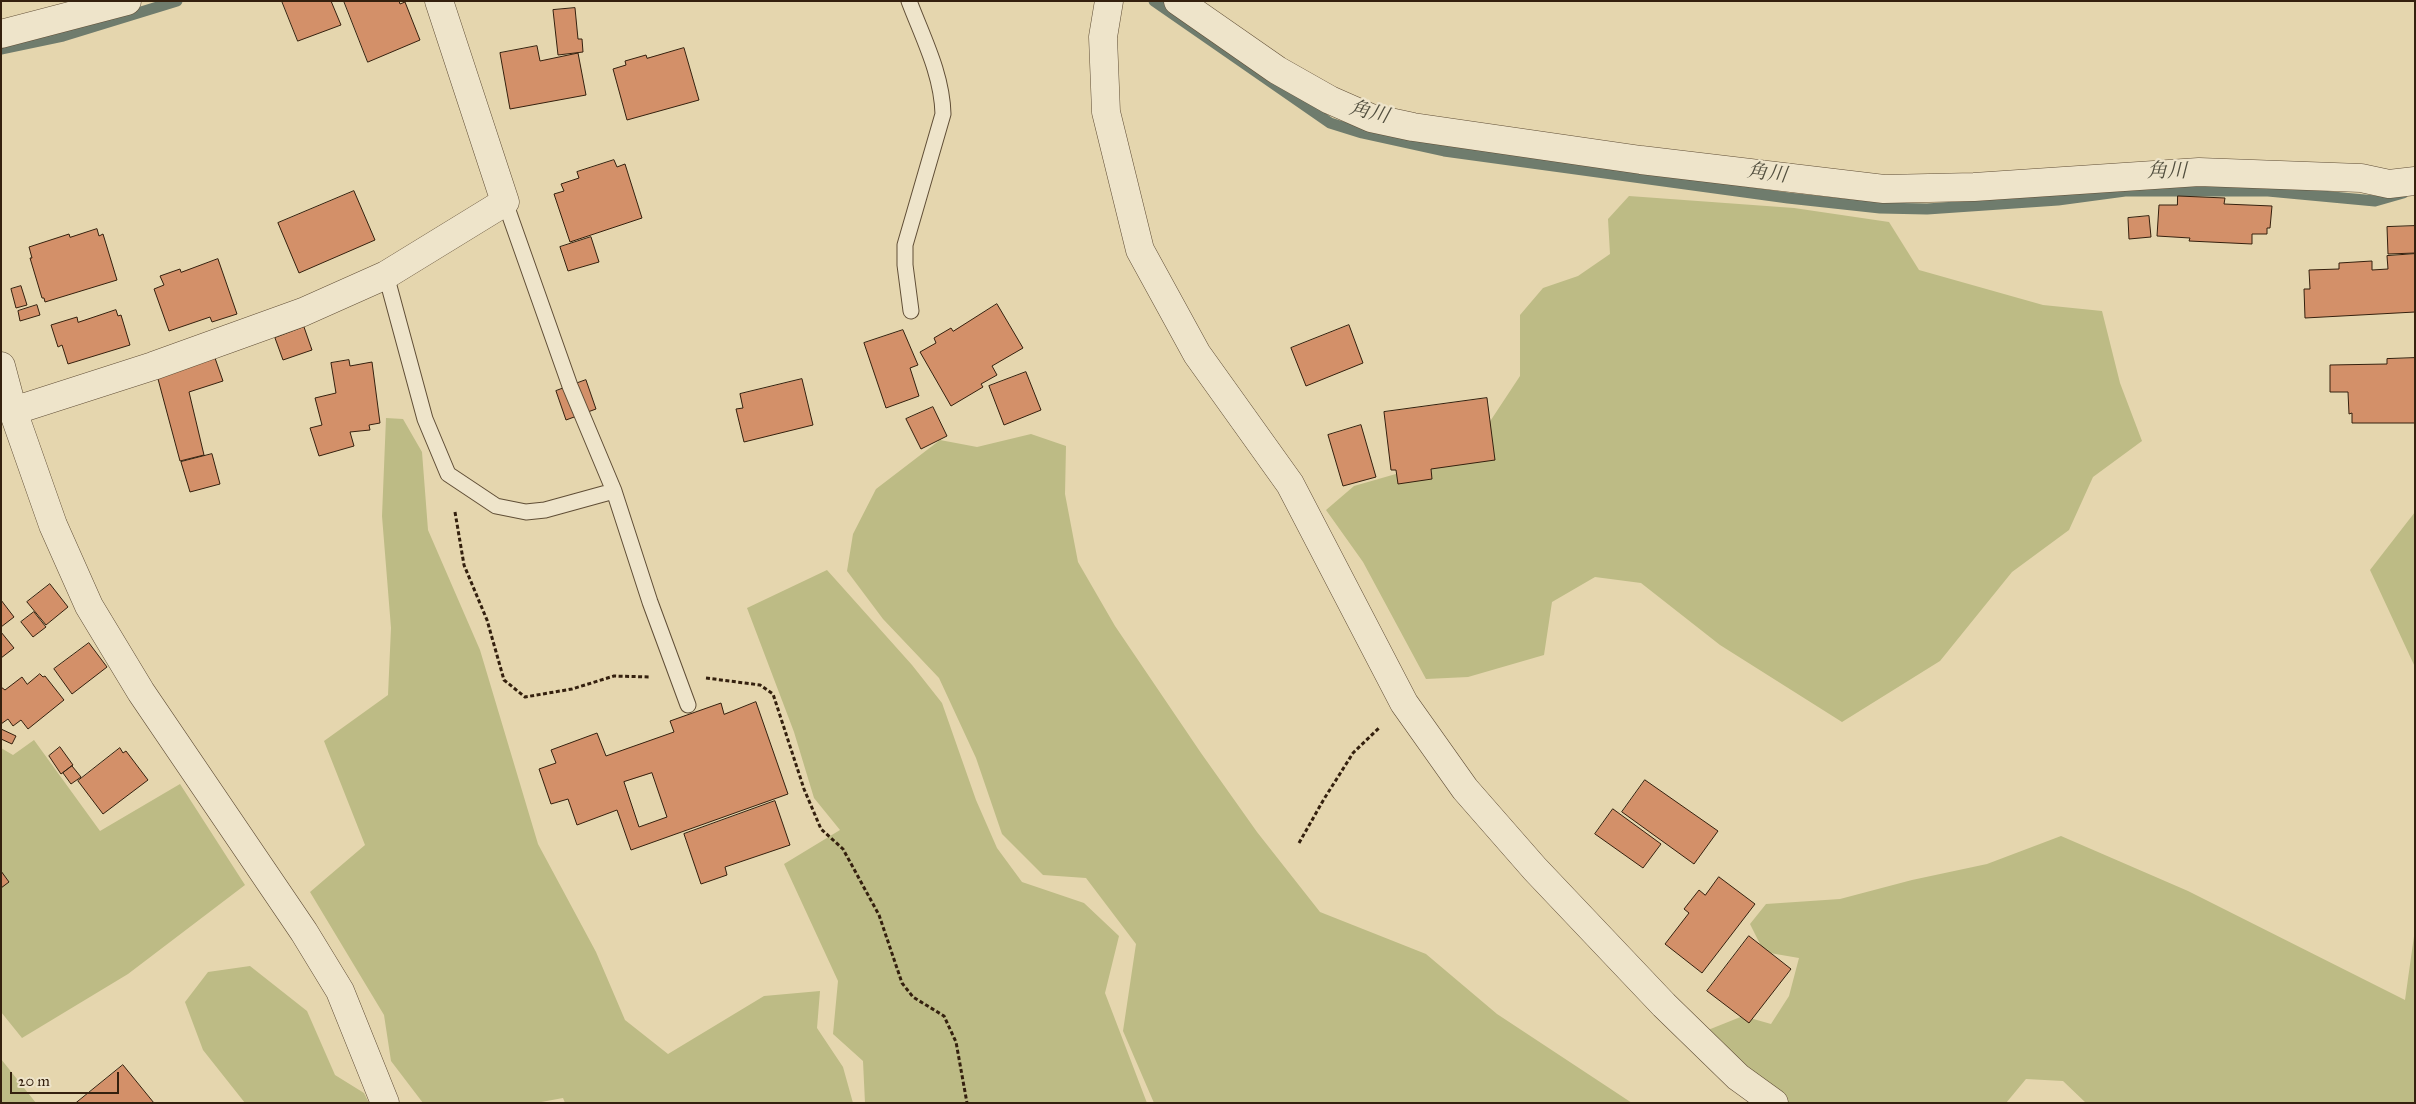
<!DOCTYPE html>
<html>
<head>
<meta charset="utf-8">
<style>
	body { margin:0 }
	#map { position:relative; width:2416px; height:1104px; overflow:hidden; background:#e5d6ae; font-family:"IM FELL Great Primer",serif }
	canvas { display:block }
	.frame { position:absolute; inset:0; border:2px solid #34200e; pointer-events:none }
	.scale { position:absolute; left:10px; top:1072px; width:109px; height:22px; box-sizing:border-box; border:2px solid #34200e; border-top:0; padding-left:6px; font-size:15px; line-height:18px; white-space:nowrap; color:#34200e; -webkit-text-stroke:4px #eee4ca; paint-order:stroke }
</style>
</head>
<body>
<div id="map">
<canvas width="2416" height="1104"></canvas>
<div class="frame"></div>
<div class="scale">20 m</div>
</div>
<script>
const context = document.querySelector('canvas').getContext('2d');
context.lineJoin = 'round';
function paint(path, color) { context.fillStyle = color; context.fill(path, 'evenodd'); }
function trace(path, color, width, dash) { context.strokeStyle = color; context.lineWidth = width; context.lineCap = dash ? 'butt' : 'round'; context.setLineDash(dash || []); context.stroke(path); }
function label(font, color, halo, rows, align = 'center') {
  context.font = font + ' "IM FELL Great Primer","Noto Serif JP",serif'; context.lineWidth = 4.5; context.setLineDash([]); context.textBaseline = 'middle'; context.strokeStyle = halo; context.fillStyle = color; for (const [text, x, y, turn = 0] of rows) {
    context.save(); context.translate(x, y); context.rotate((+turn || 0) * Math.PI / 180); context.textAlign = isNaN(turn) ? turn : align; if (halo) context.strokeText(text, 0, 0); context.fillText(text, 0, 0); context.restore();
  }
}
paint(new Path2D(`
	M1629,196l165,12 95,14 30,48 124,35 59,6 18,72 22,58 -49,36 -24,53 -57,42 -72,89 -98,61 -122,-77 -79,-62 -46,-6 -43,25 -8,53 -76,22 -42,2 -63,-117 -37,-52 28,-24 108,-31 23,-26 35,-53v-61l23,-27 35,-12 32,-22 -2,-35z
	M386,418l17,1 19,33 6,78 52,120 58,194 58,108 29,68 43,34 96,-58 56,-5 -3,37 26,39 10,36h-288l-2,-5 -27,5h-113l-32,-42 -7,-46 -74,-123 55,-47 -41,-104 64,-46 3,-67 -9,-112z
	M1031,434l35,12 -1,48 13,68 37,64 86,127 56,79 63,80 106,42 71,60 135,89h-478l-31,-72 13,-87 -50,-66 -43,-3 -41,-41 -26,-76 -37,-80 -56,-59 -36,-48 6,-37 23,-45 64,-49 37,7z
	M2415,512v155l-45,-97z
	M827,570l85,95 30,38 34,97 21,48 25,34 62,21 35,33 -14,57 42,110h-282l-2,-42 -30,-27 5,-53 -54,-117 56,-34 -26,-32 -20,-66 -47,-124z
	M34,740l66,91 80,-47 65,101 -117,89 -106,64 -21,-26v-264l12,7z
	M2061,836l127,55 217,109 10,-71v174h-329l-23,-22 -37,-2 -20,24h-217l-14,-9 -72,-62 40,-16 28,8 18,-28 10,-38 -35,-6 -14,-28 16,-20 74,-5 72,-19 75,-16z
	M250,966l57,45 28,64 29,18 5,10h-124l-42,-53 -18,-48 23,-30z
	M1,1059l35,44h-35z`), '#bdbb85');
trace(new Path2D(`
	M1154,1l176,122 32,10 82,18 344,47 92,10 47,1 131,-9 67,-9h143l107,10 28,-8
	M1,49l62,-13 114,-35`), '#6f7c6d', 11);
const building = new Path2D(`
	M282,1h49l10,24 -43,16z
	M344,1h55l1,3 5,-2 15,38 -52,22z
	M575,8l3,31h4l1,13 -25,3 -5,-45z
	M537,46l3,15 38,-8 8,42 -76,14 -10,-56z
	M684,48l15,52 -72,20 -14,-51 13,-4 -1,-4 21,-6 1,3z
	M614,160l3,7 8,-3 17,54 -72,24 -16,-48 10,-3 -3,-7 18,-6 -2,-6z
	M354,191l21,49 -76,33 -21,-50z
	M2178,196l47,2 -1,6 48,2 -2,22h-3v6h-15v10l-63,-3 1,-3 -33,-2 2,-31h18z
	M2149,216l2,21 -22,2 -1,-21z
	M2415,226v27l-27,1 -1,-27z
	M97,229l2,7 4,-2 14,46 -72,22 -1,-4h-2l-12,-40h2l-3,-11 40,-13 1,3z
	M591,237l8,25 -31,9 -8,-24z
	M2415,254v58l-110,6 -1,-29h6l-1,-19 30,-1v-6l33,-2v9l16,-1 -1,-13z
	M218,259l19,55 -25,8 -2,-5 -41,14 -15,-42 10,-4 -4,-9 20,-7 1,3z
	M21,286l6,19 -11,3 -5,-19z
	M997,304l26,44 -31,18 5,9 -16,9 2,3 -32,19 -31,-54 16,-9 -2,-5 17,-10 2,3z
	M37,305l3,10 -20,6 -2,-10z
	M116,310l2,6 3,-1 9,30 -62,19 -6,-19 -4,2 -7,-22 26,-8 1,5z
	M1349,325l14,38 -57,23 -15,-38z
	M304,327l8,23 -29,10 -8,-22z
	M903,330l15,35 -8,3 9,28 -33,12 -22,-65z
	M215,358l8,23 -34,11 15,63 -24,6 -22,-82z
	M2415,358v65h-63v-10l-3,1 -1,-22h-18v-27l57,-1v-5z
	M349,360l1,6 22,-4 8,61 -11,2 1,5 -20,2 4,14 -35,10 -9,-28 12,-3 -7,-27 21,-5 -5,-30z
	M1026,372l15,38 -37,15 -15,-39z
	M802,379l11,46 -69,17 -8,-33 7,-1 -3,-14z
	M586,380l10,29 -30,11 -10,-29z
	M1487,398l8,62 -64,9 1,10 -34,5 -2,-14h-5l-7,-58z
	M933,407l14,29 -26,13 -15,-30z
	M1361,425l15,52 -33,9 -15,-51z
	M212,454l8,30 -30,8 -9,-30z
	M50,584l18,23 -22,18 -19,-23z
	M1,600l13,17 -13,10z
	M34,612l12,15 -13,10 -12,-15z
	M1,632l13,16 -13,10z
	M89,643l18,24 -35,27 -18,-25z
	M40,674l3,3 2,-1 19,24 -36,29 -7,-9 -8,6 -5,-7 -7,5v-37l4,3 17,-13 5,7z
	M756,702l32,92 -157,56 -14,-40 -40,15 -9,-26 -17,5 -12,-35 17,-6 -5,-13 46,-17 9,23 68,-24 -4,-11 51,-18 3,11zM652,773l15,44 -28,10 -15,-45z
	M1,729l15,7 -4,8 -11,-5z
	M60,747l13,18 -12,9 -12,-18z
	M120,748l3,5 3,-2 22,29 -45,34 -25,-33z
	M72,766l9,11 -10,7 -8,-11z
	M1645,780l73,51 -24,33 -72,-52z
	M775,801l15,44 -65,22 2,8 -26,9 -17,-50z
	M1613,809l48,35 -18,24 -48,-34z
	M1,871l8,11 -8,6z
	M1719,877l36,27 -53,69 -37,-29 24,-31 -5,-4 15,-19 6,5z
	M1749,936l42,33 -42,54 -42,-32z
	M123,1065l31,38h-78z`);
paint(building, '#d39069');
trace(building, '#34200e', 1);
const service = new Path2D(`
	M909,1c14,37 33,73 34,113l-38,131v20l6,46
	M505,202l65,184 44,105 36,111 38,103
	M386,275l39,144 23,55 48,32 30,6 19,-2 69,-19`);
const minor = new Path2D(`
	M1109,1l-6,36 3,75 34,138 57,104 93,130 114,219 61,86 70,80 129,136 74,72 36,26
	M1178,1l99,69 53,30 41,18 42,9 228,33 243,29 90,-2 225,-15 162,6 28,6 26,-3
	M1,34l126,-33
	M1,366l12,45 40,114 36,81 52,86 163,240 36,59 45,112
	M13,411l140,-45 150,-54 83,-37 119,-73 -66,-201`);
trace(service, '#604e36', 17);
trace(minor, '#604e36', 29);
trace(new Path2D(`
	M455,512l9,53 23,55 17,60 21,17 47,-8 42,-13 36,1
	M706,678l54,7 13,9 31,95 17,40 22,20 36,66 23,68 11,14 31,19 12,26 11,61
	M1299,843l25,-44 29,-46 27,-26`), '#34200e', 3, [4, 2.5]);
trace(service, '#eee4ca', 15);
trace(minor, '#eee4ca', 28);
label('italic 20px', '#514e3e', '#eee4ca', [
	["角川",1369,113,14],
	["角川",2167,172],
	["角川",1767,174,7]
]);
</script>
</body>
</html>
